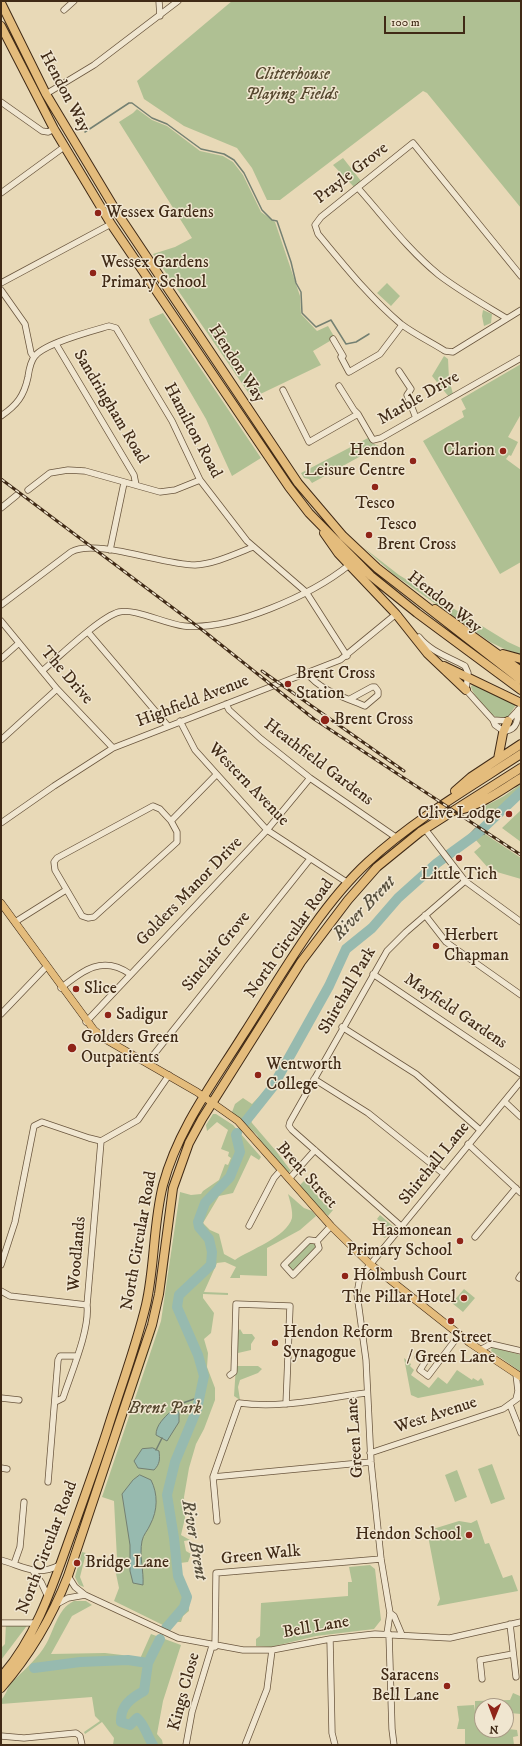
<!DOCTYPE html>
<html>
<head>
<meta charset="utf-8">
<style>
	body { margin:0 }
	#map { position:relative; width:522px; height:1746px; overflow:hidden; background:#e8d9b7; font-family:"IM FELL DW Pica",serif }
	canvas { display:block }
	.frame { position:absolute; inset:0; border:2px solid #402a16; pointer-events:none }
	.north { position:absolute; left:474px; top:1698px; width:40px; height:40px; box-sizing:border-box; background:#f0e6d0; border:1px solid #aa9b86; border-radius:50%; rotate:181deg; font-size:11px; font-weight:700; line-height:16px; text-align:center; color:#402a16 }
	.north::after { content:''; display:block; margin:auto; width:14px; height:18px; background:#8f2418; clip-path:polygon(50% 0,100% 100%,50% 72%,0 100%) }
	.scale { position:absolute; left:384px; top:16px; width:81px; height:18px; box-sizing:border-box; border:2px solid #402a16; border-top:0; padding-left:5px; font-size:12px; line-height:14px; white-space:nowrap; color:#402a16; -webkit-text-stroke:3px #f0e6d0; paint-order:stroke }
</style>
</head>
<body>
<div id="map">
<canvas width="522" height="1746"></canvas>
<div class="frame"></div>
<div class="north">N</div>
<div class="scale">100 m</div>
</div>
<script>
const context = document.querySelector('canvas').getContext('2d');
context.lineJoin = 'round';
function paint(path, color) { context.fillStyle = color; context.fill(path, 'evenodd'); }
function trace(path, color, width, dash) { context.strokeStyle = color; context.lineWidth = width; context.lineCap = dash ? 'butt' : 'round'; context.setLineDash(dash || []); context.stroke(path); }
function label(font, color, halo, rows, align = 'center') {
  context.font = font + ' "IM FELL DW Pica",serif'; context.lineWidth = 3; context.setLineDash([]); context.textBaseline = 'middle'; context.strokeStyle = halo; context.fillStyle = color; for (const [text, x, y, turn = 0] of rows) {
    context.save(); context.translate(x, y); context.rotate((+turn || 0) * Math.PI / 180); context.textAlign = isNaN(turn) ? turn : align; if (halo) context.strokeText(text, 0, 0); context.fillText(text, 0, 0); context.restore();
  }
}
paint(new Path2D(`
	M232,1h289v207l-94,-115 -4,-2 -143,109h-13l-15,-32 -15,-20 -53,-22 -40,-27 -7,-18z
	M137,109l15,11 15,6 33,25 23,5 10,6 10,13 18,37 14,10 25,74 1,18 16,17 11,-5 7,12 -22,13 8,14 -69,33 -99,-144 22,-7 17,-9 -73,-116 14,-9z
	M343,158l18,23 -7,6 -21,-22z
	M387,283l13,13 -9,10 -14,-13z
	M483,310l9,4 -1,9 -7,3 -2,-10z
	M163,313l98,145 -29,18 -26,-57 -56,-96 -1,-4z
	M444,356l4,3 1,20 4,15 -4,3 -17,-21z
	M521,364v50l-13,23 10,5 -7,14 -2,-1 -3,4 15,11v92l-21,12 -77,-133 41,-24 -2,-6 4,-2 -5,-10z
	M368,438l4,5 7,3 -67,37 -3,-4 -5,-1 -3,-5z
	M363,547l36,28 109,67 13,6v9l-31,-15 -97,-68z
	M475,684l41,21 -8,12c-3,2 -6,2 -10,1 -7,-2 -27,-25 -27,-32z
	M521,784c0,12 -20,25 -29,34l-14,-8 26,-14z
	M521,810v32l-19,-14z
	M485,834l36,24v21l-31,-9 -16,-18 7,-6 -6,-7z
	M440,857l5,6c-19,13 -37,28 -53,44 -15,16 -18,24 -38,37l-79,143 -17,20 -7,14 1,2 24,28 15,20 -5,2 -23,-27 -6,-11 -25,-23 3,-8 8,-6 9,6 18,-19 58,-102 18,-38 26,-21 20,-25z
	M213,1114h3l17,11 28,32 -2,3 -8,-5 -18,38 -14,3 -16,27 7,7 9,4 5,20 11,6c14,-10 52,-23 57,-42 1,-7 -2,-17 -4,-24l16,14 8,3 4,5 -16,14 -33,18v28l-27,-1v3h-10l6,-11 -11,-5 -8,1 -13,29 24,1v2l-25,-1v4l11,15 -3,20 -7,6 4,14 -1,14 8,21v12l-11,29 -8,15 -7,24 -5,29 1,21 -4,17 9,5 -6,1 2,10 5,3 -3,8 -8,1 -1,11 10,24v13l-6,5 -2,6h-7l-3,7 -57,-28 5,-13 -5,-24 3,-5 -3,-58 -12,-4 59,-176 19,-129 11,3 10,-1 2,-3 16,-11 6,-16 3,1 3,-7 -3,-2 1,-4 -8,-3 7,-19 -11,-8 -10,9 -1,-6z
	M304,1181l5,1 1,5c9,9 11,16 23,23l-5,6 -27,-26 -1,-5z
	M177,1189l-11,92 -11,52 -58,171 -2,-1 59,-170 7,-29z
	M380,1215l14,12 -9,11 -3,-2 6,-8 -11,-9z
	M309,1242l6,2 1,4 -23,24 -7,-7z
	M464,1289l11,9 -12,14 -11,-9z
	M240,1329l3,5h9l3,4 -4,6v6l-13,3v-22z
	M492,1347l29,8v17l-30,-21z
	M404,1358l7,6 -1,2 4,4 -3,5 18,13 9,-11 9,7 10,-14 15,10 1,-2 5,3 3,-3 2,3 1,4 -66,13 -7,-3z
	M236,1366h22l4,3 -4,4 -18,7 -2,7 2,13 -6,-4z
	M492,1464l13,35 -14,5 -13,-35z
	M457,1470l10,27 -12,5 -10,-27z
	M477,1520l8,24 4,-1 14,35 9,-3 6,16 -81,15 3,-7 -11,-58 4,-12 26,-8 12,2z
	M82,1552l4,1 -6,24 4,10 -5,-2 -4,-8z
	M370,1565l5,4 6,51 -7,9 -58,7 -45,11 -15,-1v-7l4,-3 1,-33 87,-7v-14h4l-3,-15z
	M74,1601h12l6,4 -20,11 -21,38 54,-1 17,2 17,6 12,-27 30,11 -18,56 -6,33 5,6 1,5h-50l1,-7 -12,-16 -17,12 -1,-2 16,-11 -5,-5 -3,-19 -91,7v-4c6,-6 6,-13 11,-18 11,-11 22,-20 31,-33 11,-15 13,-40 31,-48z
	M6,1623h23l-28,37v-12l4,-4z
	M513,1693l7,3 1,18 -11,-1 -2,16 9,1 1,6 -5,1 1,8h-49v-16h-8l2,-9 -2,-14 17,-1 1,6v-10l35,-1zM482,1706h24v24h-24z`), '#afc093');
const water = new Path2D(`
	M476,828l9,6 -6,2 -29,20 -3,-5 16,-10z
	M171,1411l8,1v10l-12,19 -11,-6c0,-10 8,-17 15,-24z
	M153,1448l6,3c1,8 1,13 -5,19l-16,-2 -4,-7 8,-12z
	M140,1475l11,5c7,14 7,30 -1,45 -2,5 -7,10 -8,16 -3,15 2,30 1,44l-10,-2 -3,-12v-26l-8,-51 11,-14z`);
paint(water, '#97baaf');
trace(water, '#748072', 1);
trace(new Path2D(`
	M85,132l44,-29h3l20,15 15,6 34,25 23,5 10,6 10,13 18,37 10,10 5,1 14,41 5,21 5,9 1,21 14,14 15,-7 15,24 10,-2 13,-8
	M174,1413l3,-8 23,-8
	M156,1450l6,-12`), '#748072', 1.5);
trace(new Path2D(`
	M245,1122l27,-34 57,-102 17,-37 26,-21 26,-30 39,-35 40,-29 44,-42
	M166,1628l18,-21 3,-10 -9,-21 -4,-38 -7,-43 8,-33 22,-53 7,-33 -6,-21 -21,-48 2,-12 32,-30 1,-13 -3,-13 -10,-12 -1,-5 7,-19 25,-26 10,-25 -4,-17 1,-2
	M34,1668l46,-6 48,-2 20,3
	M153,1745c-6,-9 -8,-20 -16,-27l-7,7 -9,-3c-1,-16 10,-24 23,-31l4,-28 12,-24`), '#97baaf', 10);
const minor = new Path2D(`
	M159,1l1,15
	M64,10l10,-9
	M46,94l48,-29 84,-64
	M1,102l41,29 6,1 6,-3
	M358,188c26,29 50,62 81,87 21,16 44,29 67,43
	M1,193l63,-46
	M521,276l-108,-133 -92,74 -6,8 3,9c26,31 51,63 83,90 13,10 30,18 44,27l8,1 68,-42
	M1,283l110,-59
	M1,290l24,34 6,29 3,4
	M333,339l10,17 -2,1 8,15 31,-18 22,-29
	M56,344l78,131 2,10
	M399,371l12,18 -4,6 9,23
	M339,386l15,24 4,4
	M283,390l26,52 49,-28 15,26 8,-2 140,-80
	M1,416c16,-11 23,-20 27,-39 1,-7 2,-15 7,-21 10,-13 57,-25 74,-30l7,2 56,93 28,59 47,61 59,51 41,64
	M28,490l22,-17 18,-3 17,1 75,21 15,-2 25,-10
	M1,508l16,-13
	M110,550l14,-67
	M1,605l70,-53c24,-14 92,13 124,13 19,-1 40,-11 58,-18
	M1,621l56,68 56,59
	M88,632l80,94
	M419,637c12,15 30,20 46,29l3,7 -2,17 27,30 2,5 7,5 4,1c11,-2 12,-11 12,-21
	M1,659l18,-16
	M42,671c17,-14 58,-54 77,-59 16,-4 46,12 65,14 47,5 128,-31 165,-61
	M307,673c12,17 39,25 58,33l13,-11v-4l-3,-4h-3l-22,12
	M226,704l3,6 32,29 49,39 87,60
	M493,720l15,1 11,-12
	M180,721l15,29 72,80 81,53
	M1,740l56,-51
	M171,821l-11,-12 -7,-3 -96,52 -3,4 1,8 27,46 6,2 6,-1 83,-75v-10l-6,-11 45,-46
	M1,823l53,-37 59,-38 227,-88 56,-46 2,1
	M428,833l37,48 56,41
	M425,915l21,27 75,53
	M15,922l51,-32
	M373,974l148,100
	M61,988c22,-18 42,-33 69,-14
	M1,1014l46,-48
	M86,1022l181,-192 43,-52
	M342,1027l74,47 64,56
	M147,1063l163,-204
	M314,1079l54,34 76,61
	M505,1102l16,15
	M468,1144l53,49
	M289,1179l26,-29
	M249,1226l25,-48 7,-8
	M402,1227l-110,-97 -3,-4 1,-4 97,-171 19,-19 59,-51
	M475,1237l41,-49
	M317,1241l-8,-1 -25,25 9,10 26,-27 -2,-7 14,-15
	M1,1265l14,-43 19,-96 8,-4 47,16 12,3
	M519,1278l2,-3
	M1,1291l9,5 77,9
	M480,1350l11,-6 30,7
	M418,1357l7,5 -5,8 8,6 31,-41
	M516,1374l2,17 -2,8
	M230,1375l4,-3 2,-68 54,2 -4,98
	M1,1398l18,2
	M55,1402l8,-4c8,-25 27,-68 24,-93l14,-164 37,-21 31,-45
	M510,1405l11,28
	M370,1453l133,-44 18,-13
	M1,1468l6,1
	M213,1477l158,-15
	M48,1482l10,-122 2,-4h17
	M217,1521l-4,-44 26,-74c43,6 85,-5 127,-10
	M1,1560c24,7 35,17 59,5
	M14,1564l6,-17 4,-45
	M33,1571l8,11 7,15
	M68,1576l7,11 10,8 93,43 65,12h29l58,-11 45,-5 75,4 71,-16
	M57,1604l11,-6 17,-3
	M390,1613l4,3 8,19
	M1,1623h35
	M510,1624l6,53
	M387,1634l3,-21 -9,-54 -10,-97 -5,-102 -9,-66 3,-17 161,-196
	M389,1634l3,95 2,16
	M330,1639l2,94 3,12
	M215,1647l1,-74 165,-14
	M482,1679l-2,-19 33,-6
	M1,1736l23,2 52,-5 4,3 2,9
	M186,1745l6,-33 20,-66
	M245,1745l22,-56 5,-39`);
const major = new Path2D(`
	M1,903l93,127 11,9 92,53 41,29 93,105 39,38 100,79 51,34`);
const highway = new Path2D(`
	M1,3l45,91 72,120 180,269 45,53 34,32 144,112
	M1,26l53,103 57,95 178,263 20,26 62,63 46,37 104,77
	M324,533l14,20 58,61 31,39 39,37
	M435,609l86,62
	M503,654l18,5
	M444,666l77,37
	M498,759l5,-26 5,-12
	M455,791l16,-14 50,-33
	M460,810c23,-6 41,-20 61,-32
	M1,1677c34,-38 51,-89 68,-137 13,-36 26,-72 38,-109 13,-42 29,-84 39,-126 9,-39 7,-81 17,-120 15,-56 50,-102 80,-150 36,-56 76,-128 125,-173 47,-43 101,-74 153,-108
	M1,1688c29,-33 51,-71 67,-112l84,-251 7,-31 14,-106 16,-45 13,-24 99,-157 47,-62 29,-33 43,-35 101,-64`);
trace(minor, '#6a563e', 7);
trace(major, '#402a16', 8);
trace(highway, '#402a16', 10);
trace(minor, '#f0e6d0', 5.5);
trace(major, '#e4bc7c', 7);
trace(highway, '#e4bc7c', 8);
const rail = new Path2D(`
	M1,479l204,153 109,87 207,136
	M262,671l142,100`);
trace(rail, '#402a16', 3);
trace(rail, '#f0e6d0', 1.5, [4.5]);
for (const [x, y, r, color] of [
	[98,213,4,"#8f2418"],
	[93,273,4,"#8f2418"],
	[503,451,4,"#8f2418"],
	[413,461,4,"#8f2418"],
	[375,487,4,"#8f2418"],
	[369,535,4,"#8f2418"],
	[288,684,4,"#8f2418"],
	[325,720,5,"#8f2418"],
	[509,814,4,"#8f2418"],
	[459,858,4,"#8f2418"],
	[436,946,4,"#8f2418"],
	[76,989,4,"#8f2418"],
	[108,1015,4,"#8f2418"],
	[72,1048,5,"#8f2418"],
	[258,1075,4,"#8f2418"],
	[460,1241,4,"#8f2418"],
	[345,1276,4,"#8f2418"],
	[464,1298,4,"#8f2418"],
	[451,1321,4,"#8f2418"],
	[275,1343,4,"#8f2418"],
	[469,1535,4,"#8f2418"],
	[77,1563,4,"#8f2418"],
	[447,1686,4,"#8f2418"]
]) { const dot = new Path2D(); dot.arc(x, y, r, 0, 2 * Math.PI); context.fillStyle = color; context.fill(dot); trace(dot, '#f0e6d0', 1.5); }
label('italic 17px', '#56482f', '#f0e6d0', [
	["Clitterhouse",292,75],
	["Playing Fields",292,95],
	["Brent Park",165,1409]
]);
label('17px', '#402a16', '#f0e6d0', [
	["Hendon Way",64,92,62],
	["Prayle Grove",352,174,-38],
	["Hendon Way",236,364,57],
	["Marble Drive",419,399,-30],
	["Sandringham Road",110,407,59],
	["Hamilton Road",192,431,62],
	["Hendon Way",444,603,38],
	["The Drive",66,676,49],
	["Highfield Avenue",193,702,-21],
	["Heathfield Gardens",318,763,37],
	["Western Avenue",248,785,46],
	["Golders Manor Drive",190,892,-46],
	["North Circular Road",290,939,-55],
	["Sinclair Grove",217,952,-51],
	["Shirehall Park",348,991,-60],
	["Mayfield Gardens",455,1012,34],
	["Shirehall Lane",435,1164,-51],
	["Brent Street",306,1176,48],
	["North Circular Road",140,1241,-80],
	["Woodlands",78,1254,-85],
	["West Avenue",436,1416,-18],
	["Green Lane",356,1438,-94],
	["North Circular Road",48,1548,-69],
	["Green Walk",261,1556,-6],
	["Bell Lane",316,1628,-10],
	["Kings Close",185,1692,-75]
]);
label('17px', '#402a16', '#f0e6d0', [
	["Wessex Gardens",106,213],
	["Wessex Gardens",101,263],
	["Primary School",101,283],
	["Hendon",405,451,"right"],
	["Leisure Centre",405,471,"right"],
	["Clarion",495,451,"right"],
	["Tesco",375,504,"center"],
	["Tesco",377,525],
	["Brent Cross",377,545],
	["Brent Cross",296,674],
	["Station",296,694],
	["Brent Cross",334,720],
	["Clive Lodge",501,814,"right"],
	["Little Tich",459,875,"center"],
	["Herbert",444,936],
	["Chapman",444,956],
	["Slice",84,989],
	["Sadigur",116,1015],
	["Golders Green",81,1038],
	["Outpatients",81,1058],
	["Wentworth",266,1065],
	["College",266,1085],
	["Hasmonean",452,1231,"right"],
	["Primary School",452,1251,"right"],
	["Holmbush Court",353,1276],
	["The Pillar Hotel",456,1298,"right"],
	["Hendon Reform",283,1333],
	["Synagogue",283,1353],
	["Brent Street",451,1338,"center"],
	["/ Green Lane",451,1358,"center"],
	["Hendon School",461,1535,"right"],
	["Bridge Lane",85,1563],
	["Saracens",439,1676,"right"],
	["Bell Lane",439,1696,"right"]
], 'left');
label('italic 18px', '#564e3c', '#f0e6d0', [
	["River Brent",365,909,-46],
	["River Brent",193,1540,80]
]);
</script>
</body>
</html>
